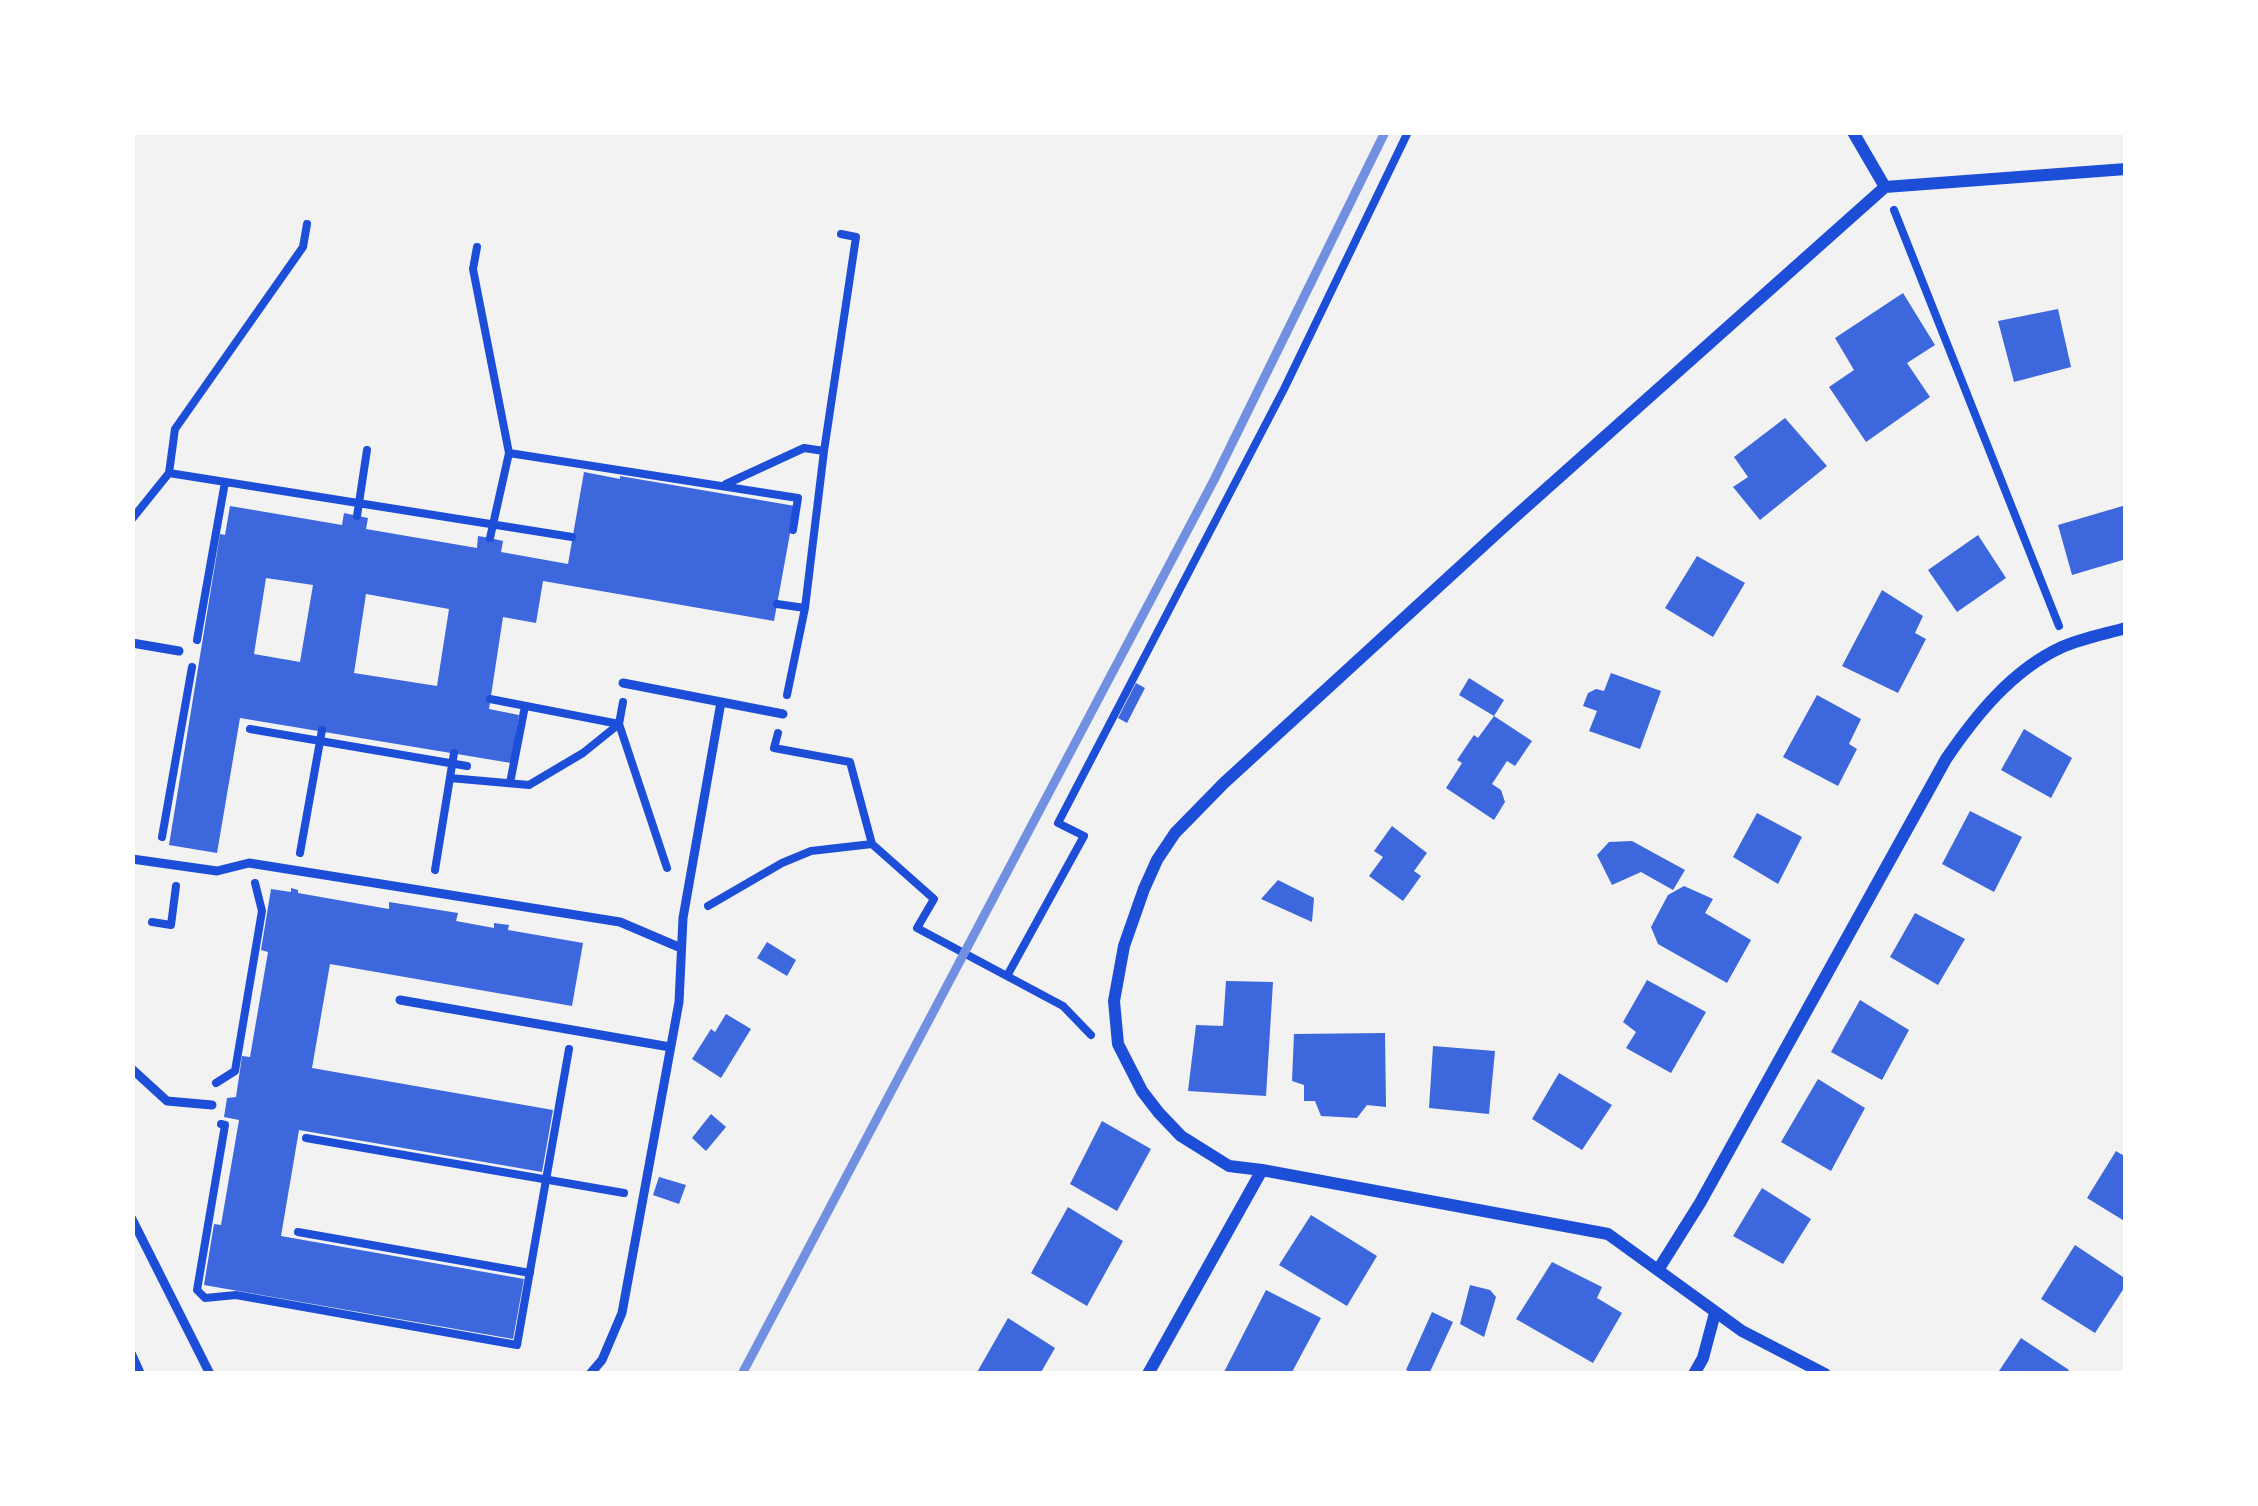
<!DOCTYPE html>
<html>
<head>
<meta charset="utf-8">
<style>
	body { margin:0 }
	#map { position:relative; width:2258px; height:1506px; overflow:hidden; background:#f2f2f2; font-family:Lato,sans-serif }
	canvas { display:block }
	.frame { position:absolute; inset:0; border:135px solid #fff; pointer-events:none }
</style>
</head>
<body>
<div id="map">
<canvas width="2258" height="1506"></canvas>
<div class="frame"></div>
</div>
<script>
const context = document.querySelector('canvas').getContext('2d');
context.lineJoin = 'round';
function paint(path, color) { context.fillStyle = color; context.fill(path, 'evenodd'); }
function trace(path, color, width, dash) { context.strokeStyle = color; context.lineWidth = width; context.lineCap = dash ? 'butt' : 'round'; context.setLineDash(dash || []); context.stroke(path); }
paint(new Path2D(`
	M1903,293l32,52 -28,18 23,34 -64,45 -37,-55 25,-17 -19,-32z
	M2058,309l13,58 -57,15 -16,-61z
	M1785,418l42,48 -67,54 -27,-33 15,-10 -14,-20z
	M584,472l36,7v-3l175,30 -21,115 -231,-40 -7,42 -33,-6 -14,92 30,6 -8,48 -271,-45 -23,135 -48,-8 51,-311 5,1 5,-29 112,19 2,-12 24,5 -2,11 111,19 1,-12 12,2 13,3 -2,11 67,12zM266,578l47,7 -13,77 -46,-8zM366,594l83,15 -12,77 -83,-13z
	M2126,505v54l-54,16 -14,-50z
	M1978,535l28,43 -49,34 -29,-42z
	M1697,556l48,27 -32,54 -48,-29z
	M1882,590l41,26 -8,17 11,6 -28,54 -56,-27z
	M1611,673l50,18 -21,58 -51,-18 8,-20 -14,-5 5,-13 8,-4 8,2z
	M1469,678l35,22 -10,16 38,25 -17,25 -8,-5 -15,23 9,6 4,12 -11,18 -48,-32 16,-25 -5,-3 17,-25 4,3 16,-22 -35,-21z
	M1136,683l9,5 -18,35 -9,-5z
	M1817,695l44,24 -12,25 8,5 -19,37 -55,-29z
	M2024,729l48,29 -21,40 -50,-28z
	M1970,811l52,26 -28,55 -52,-28z
	M1757,813l45,24 -24,47 -45,-27z
	M1392,826l35,27 -13,18 7,5 -18,25 -34,-25 14,-19 -9,-6z
	M1632,841l53,29 -12,20 -32,-18 -29,13 -15,-30 12,-13z
	M1278,880l36,18 -2,24 -51,-23z
	M1684,886l29,13 -8,14 46,27 -24,43 -69,-39 -7,-17 17,-32z
	M291,888l7,2v3l85,15 6,1v-7l69,11 -2,8 38,7v-5l15,2 -1,5 75,13 -11,63 -242,-42 -18,104 241,42 -11,62 -243,-42 -18,106 243,43 -11,60 -309,-54 10,-61 7,1 18,-105 -15,-3 3,-19 9,-1 6,-41 8,1 18,-105 -7,-2 10,-61 20,3z
	M1915,913l50,26 -27,46 -48,-28z
	M767,942l29,18 -9,16 -30,-18z
	M1647,980l59,32 -35,61 -45,-25 10,-16 -13,-10z
	M1226,981l47,1 -7,114 -78,-5 8,-66 27,1z
	M1860,1000l49,30 -27,50 -51,-28z
	M726,1014l25,15 -30,49 -29,-19 19,-30 4,3z
	M1385,1033l1,74 -19,-2 -10,13 -36,-2 -6,-15h-11v-16l-12,-4 2,-47z
	M1433,1046l62,5 -6,63 -60,-6z
	M1559,1073l53,32 -30,45 -50,-31z
	M1818,1079l47,29 -34,63 -50,-29z
	M711,1114l15,13 -20,24 -14,-13z
	M1102,1121l49,28 -34,62 -47,-27z
	M2116,1151l10,6v65l-39,-24z
	M659,1177l27,8 -7,19 -26,-9z
	M1762,1188l49,31 -28,45 -50,-28z
	M1068,1207l55,34 -36,65 -56,-33z
	M1311,1215l66,41 -30,50 -68,-41z
	M2075,1245l51,34v6l-31,48 -54,-34z
	M1552,1262l50,25 -5,11 25,15 -29,50 -77,-44z
	M1470,1285l20,5 6,7 -12,40 -24,-13z
	M1266,1290l55,28 -30,56h-68z
	M1432,1312l21,10 -24,52h-15l-8,-4z
	M1008,1318l47,30 -15,26h-64z
	M2021,1338l48,32 -3,4h-69z`), '#3d67dc');
trace(new Path2D(`
	M1894,210l165,416
	M477,247l-4,22 36,184
	M169,473l6,-44 128,-182 4,-23
	M726,484l78,-36 20,3
	M357,516l10,-66
	M132,519l37,-46 403,64
	M490,538l19,-85 289,45 -5,32
	M777,604l28,4
	M197,640l28,-158
	M787,695l18,-87 19,-157 32,-214 -15,-3
	M490,699l129,25 4,-22
	M250,729l217,37
	M778,733l-4,15 76,14 22,82
	M450,778l79,7 54,-32 36,-29 48,144
	M510,783l15,-77
	M162,837l30,-170
	M300,853l22,-123
	M435,870l19,-117
	M708,906l74,-43 29,-12 61,-7 62,55 -17,29 146,78 28,29
	M152,922l19,3 5,-39
	M1007,976l77,-140 -26,-13 226,-434 124,-257
	M216,1083l19,-12 27,-160 -7,-28
	M221,1124l4,1 -28,165 8,8 31,-3 281,50 52,-296
	M306,1138l318,55
	M298,1232l232,41
	M132,1354l9,20`), '#1d4ed8', 8);
trace(new Path2D(`
	M132,643l47,8
	M623,683l160,31
	M132,859l85,12 32,-8 371,59 61,26
	M400,1000l270,47
	M132,1069l35,32 45,4
	M132,1219l78,155
	M590,1374l12,-14 20,-47 57,-311 4,-84 38,-216`), '#1d4ed8', 9);
trace(new Path2D(`
	M1853,132l32,55
	M1262,1170l-33,-4 -48,-30 -22,-23 -17,-22 -24,-47 -4,-43 10,-55 20,-57 13,-29 18,-27 49,-50 285,-261 376,-335 241,-18
	M1658,1270l42,-67 246,-444c30,-44 66,-89 116,-112 20,-9 43,-13 64,-19
	M1148,1374l114,-204 346,64 134,97 83,43
	M1694,1374l9,-16 12,-45`), '#1d4ed8', 12);
trace(new Path2D(`
	M742,1374l472,-894 171,-348`), '#7290e2', 9);
</script>
</body>
</html>
